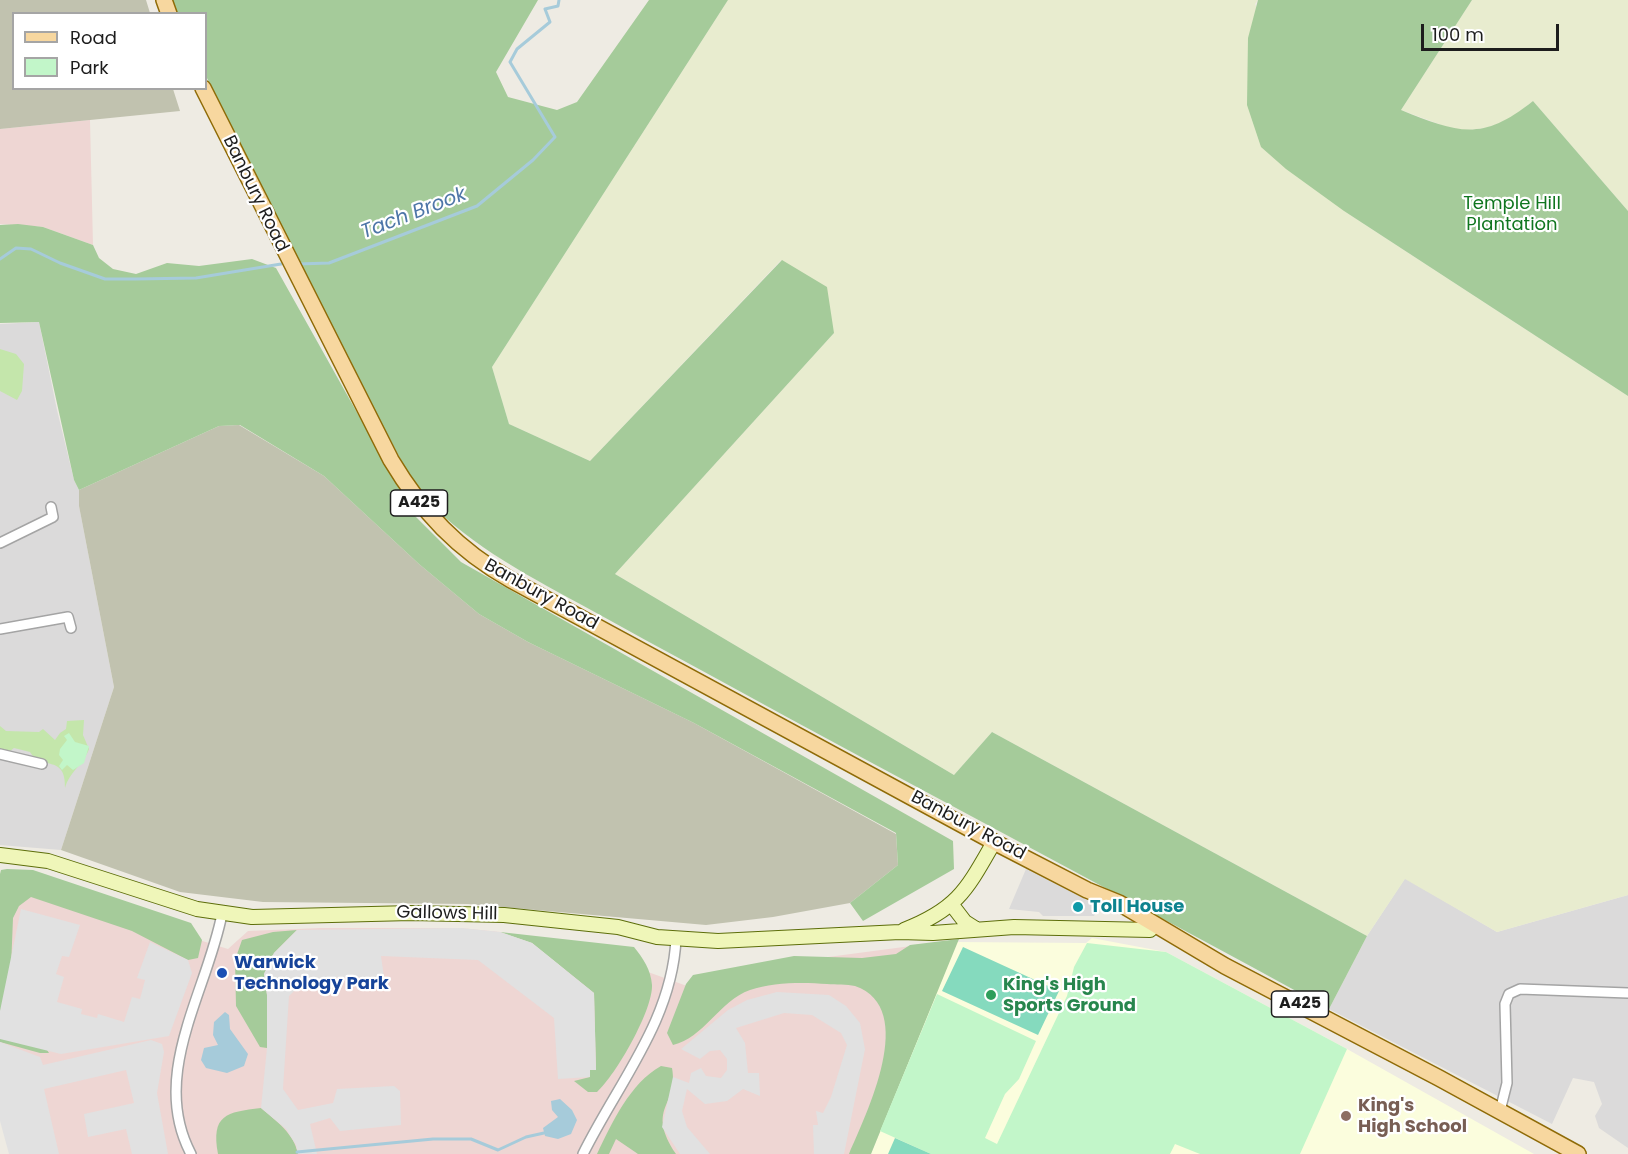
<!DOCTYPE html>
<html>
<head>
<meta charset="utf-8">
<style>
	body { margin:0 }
	#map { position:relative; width:1628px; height:1154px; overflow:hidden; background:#eeebe3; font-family:Poppins,sans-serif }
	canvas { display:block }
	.legend { position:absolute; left:12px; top:12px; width:195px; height:78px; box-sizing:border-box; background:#fff; border:2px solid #a5a5a5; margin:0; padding:8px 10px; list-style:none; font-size:18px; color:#1d1d1d }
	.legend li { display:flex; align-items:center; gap:12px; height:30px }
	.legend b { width:30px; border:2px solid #a5a5a5 }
	.scale { position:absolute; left:1421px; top:24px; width:138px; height:27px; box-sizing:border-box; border:3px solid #1d1d1d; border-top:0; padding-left:8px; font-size:18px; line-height:21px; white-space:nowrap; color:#1d1d1d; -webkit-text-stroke:4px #fff; paint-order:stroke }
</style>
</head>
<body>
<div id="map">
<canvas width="1628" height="1154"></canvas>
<ul class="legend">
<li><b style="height:8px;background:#f7d79f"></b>Road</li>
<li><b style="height:16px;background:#c2f6c9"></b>Park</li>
</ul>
<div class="scale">100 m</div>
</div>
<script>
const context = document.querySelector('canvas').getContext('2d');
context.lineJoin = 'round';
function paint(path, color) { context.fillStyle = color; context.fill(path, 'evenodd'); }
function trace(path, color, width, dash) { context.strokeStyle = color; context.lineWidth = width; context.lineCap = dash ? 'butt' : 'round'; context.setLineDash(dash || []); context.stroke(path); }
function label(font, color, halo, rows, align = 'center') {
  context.font = font + ' Poppins,sans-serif'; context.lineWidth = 4.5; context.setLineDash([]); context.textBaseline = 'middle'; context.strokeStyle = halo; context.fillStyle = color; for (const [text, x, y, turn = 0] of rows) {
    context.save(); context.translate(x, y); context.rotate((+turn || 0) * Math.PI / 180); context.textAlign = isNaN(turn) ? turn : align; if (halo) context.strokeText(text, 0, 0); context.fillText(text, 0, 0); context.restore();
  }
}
paint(new Path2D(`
	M39,322l18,88 17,70 5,10v16l35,181 -53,163 -61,-5v-521z
	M1026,869l73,37 -5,10h-51l-4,-4 -30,-3z
	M1405,878l92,54 131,-37v253l-29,-20 -4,-12 7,-12 -8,-22 -21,-4 -21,46 -223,-115 38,-73z`), '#dbdada');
paint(new Path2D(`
	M90,120l3,125 -50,-18 -43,-3v-95z
	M11,881l217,68 20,-18 73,-3h140l39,4 32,11 33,27 69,-3 53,19 20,-13 242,-32 -78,213h-860l-11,-41v-111z`), '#eed6d3');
paint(new Path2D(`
	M1092,938l74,14 181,97 187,105h-663l85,-212 130,1z`), '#fbfddd');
paint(new Path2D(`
	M0,0h146l4,13 -136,1v74l159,1 7,22 -180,18z
	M239,425l85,51 95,88 60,50 49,28 166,81 202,111 2,31 -48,38 -77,14 -67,8 -238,-21 -205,-2 -83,-10 -119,-42 53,-163 -35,-181v-16l140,-64z`), '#c1c2af');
paint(new Path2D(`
	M728,0h530l-3,4 89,207 284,185v499l-131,37 -92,-53 -38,57 -375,-204 -38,43 -339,-201 219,-241 -53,-73 -191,201 -81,-37 -17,-57z
	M1472,0h156v211l-95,-110 -24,19 -23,8 -28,3 -57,-21z`), '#e8eccf');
paint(new Path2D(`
	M0,349l16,5 8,10 -2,27 -5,9 -17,-9z
	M84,720l-1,15 6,14c-6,16 -19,22 -24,39 1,-34 -23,-17 -35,-36l-16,-4 -4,3 -10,-2v-23l6,5 33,1 4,-3 12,11 5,-7 6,-4 1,-8z`), '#c4e6ab');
paint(new Path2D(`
	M170,0h368l-42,72 12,25 49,13 20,-8 72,-102h79l-236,367 17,57 81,37 192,-201 45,27 7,46 -219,241 339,201 38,-43 375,204 -38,73c-206,-113 -413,-221 -619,-334 -43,-23 -86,-47 -130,-71 -59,-32 -117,-63 -163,-114l-114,-215 -97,-199v-62l-31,-1z
	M1258,0h214l-71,110c57,23 81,32 132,-9l95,110v185l-284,-185 -58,-42 -25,-22 -14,-42 1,-67z
	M18,224l25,3 50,18 6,13 14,11 23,5 31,-11 32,3 53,-7 24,9 139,248 46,46 492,279 1,28 -91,52 -13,-18 48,-38 -2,-32 -202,-110 -166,-81 -49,-28 -60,-50 -95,-88 -84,-51 -21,1 -140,64 -5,-10 -35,-158 -39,1v-98z
	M7,869l26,1 158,53 11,17 -4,18 -10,2 -56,-29 -101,-34 -12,9 -6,12 -3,75 39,60h-9l-40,-11v-168l1,-4z
	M297,930l-23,23 -10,21 3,21v53l-7,-1 -24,-41 -1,-46 7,-20 31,-8z
	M500,932l134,15c9,11 17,23 18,38 1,25 -36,90 -55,107h-9l-14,-11 16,-4v-8h6l-2,-76 -62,-50z
	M959,939l-88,215h-22c17,-40 70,-146 6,-168 -8,-2 -19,-1 -28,-2 -23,-2 -54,-2 -77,6 -31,11 -46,48 -77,55l-6,-12 19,-49 7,-9 101,-19 68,2 34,-4 14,-9z
	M661,1066l11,2c7,39 -27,39 4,86h-38l-22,-15 -7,15h-12c15,-31 33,-71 64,-88z
	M261,1108c15,13 33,25 37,46h-80c-7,-39 8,-42 43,-46z`), '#a5cb9a');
paint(new Path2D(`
	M69,733l6,9 14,4 -5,17 -11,7 -6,-5 -5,5 -3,-4 4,-6 -4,-5 1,-6 7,-9 -3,-4z
	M1087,943l79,9 181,97 -47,105h-100l-25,-10 -5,10h-239l-51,-23 57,-137 99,47 -17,38 -14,15 -20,44 12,6 70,-148 7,-29z`), '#c2f6c9');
paint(new Path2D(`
	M963,947l96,44 -21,44 -96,-44z
	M895,1138l36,16h-43z`), '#85dabe');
paint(new Path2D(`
	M21,909l59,16 -11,32 -7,-1 -6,18 8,3 -7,25 25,7 -1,5 16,4 1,-4 26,8 8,-25 8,2 5,-19 -8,-2 13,-36 38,18 4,13 -23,63 -108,18 -61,-15v-28z
	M461,928l39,4 32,11 62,50 2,77h-6v7l-32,2 -4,-61 -76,-58 -97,-4 3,21h-58l-30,12 -7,7 -6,93 15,21 35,-7 4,-14 57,-3 6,5 1,34 -61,6 -10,-13 -20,6 7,30h-19l-2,-9 -10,-16 -25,-21 6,-60v-53l-3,-21 10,-21 23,-23z
	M777,992l52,3 17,11 14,17 5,26 -21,105h-30l-1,-29h5l-2,-14 7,2 8,-16 16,-52 -6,-12 -29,-18 -28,-2 -48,15 9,15 3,30h11l1,23 -17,-7 -16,12 -22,3 -18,-15 -5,22 5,16 23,27h-30l-18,-27 11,-50 16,6 2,-10 10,-5 5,8 15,2 6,-8v-11l-7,-9 -10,1 -10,8 -19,-10 47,-39 19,-10z
	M151,1040l11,4 2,8 -7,41 11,61h-36l-6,-25 -38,8 -4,-23 50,-11 -8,-33 -82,19 15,65h-50l-9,-33v-79l40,15 3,8z`), '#e1e1e1');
paint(new Path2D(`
	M225,1012l4,3 1,14 18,25 -4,12 -17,7 -21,-5 -5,-8 3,-12 14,-3 -5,-10 1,-13z
	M560,1099l12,11 5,10 -6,14 -13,5 -13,-3 -2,-8 15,-11 -6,-7 -1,-9z`), '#a6cbda');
trace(new Path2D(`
	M0,259l16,-11 15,1 29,14 45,16h30l61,-1 85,-14
	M298,264l31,-1 148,-57 56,-46 22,-23 -45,-75 7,-13 33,-27 -5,-13 13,-3 1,-6
	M297,1152l136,-13h38l27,11 28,-13 18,-4`), '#a6cbda', 3);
const street = new Path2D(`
	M0,543l53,-26 -2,-10
	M0,629l68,-12 3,11
	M0,754l42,10
	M1500,1111l7,-28 -2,-79 4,-10 11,-5 108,4
	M191,1154c-42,-79 16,-162 31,-240
	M583,1154c35,-71 89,-133 93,-215`);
const secondary = new Path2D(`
	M0,855l48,6 149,48 55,8 159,-4 93,2 114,12 39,10 61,4 182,-9 33,1 81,-6 136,3
	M952,905l13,17 11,7
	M904,930c54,-21 63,-41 90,-88`);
const primary = new Path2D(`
	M164,0l5,14
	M203,88l188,372c31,52 67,90 120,120l483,262 93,48 32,13 106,63 214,112 139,76`);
trace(street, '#a4a4a4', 12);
trace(secondary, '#5d6e0a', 16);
trace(primary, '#8f6b07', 18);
trace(street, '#fff', 9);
trace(secondary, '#eff6b9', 14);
trace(primary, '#f7d79f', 15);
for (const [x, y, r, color] of [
	[1078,907,6,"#0f9aa8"],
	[222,973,6,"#1a4fb4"],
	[991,995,6,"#2e9e5b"],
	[1346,1116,6,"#8d6e63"]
]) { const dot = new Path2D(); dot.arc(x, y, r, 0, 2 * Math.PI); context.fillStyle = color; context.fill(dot); trace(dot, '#fff', 2); }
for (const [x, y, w] of [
	[419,503,57],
	[1300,1004,57]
]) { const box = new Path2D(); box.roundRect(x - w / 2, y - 13, w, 26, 4.5); context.fillStyle = '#fff'; context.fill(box); trace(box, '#1d1d1d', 1.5); }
label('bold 16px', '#1d1d1d', null, [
	["A425",419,503],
	["A425",1300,1004]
]);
label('18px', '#1d1d1d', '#fff', [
	["Banbury Road",255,194,64],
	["Banbury Road",541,595,29],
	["Banbury Road",968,826,28],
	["Gallows Hill",447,914,1]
]);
label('18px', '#10761f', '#fff', [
	["Temple Hill",1512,204],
	["Plantation",1512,225]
]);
label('bold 18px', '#0d838f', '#fff', [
	["Toll House",1090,907]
], 'left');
label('bold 18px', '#164399', '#fff', [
	["Warwick",234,963],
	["Technology Park",234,984]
], 'left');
label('bold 18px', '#27864d', '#fff', [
	["King's High",1003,985],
	["Sports Ground",1003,1006]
], 'left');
label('bold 18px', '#785e54', '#fff', [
	["King's",1358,1106],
	["High School",1358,1127]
], 'left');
label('italic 20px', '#4e76a8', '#fff', [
	["Tach Brook",414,214,-21]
]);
</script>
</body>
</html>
